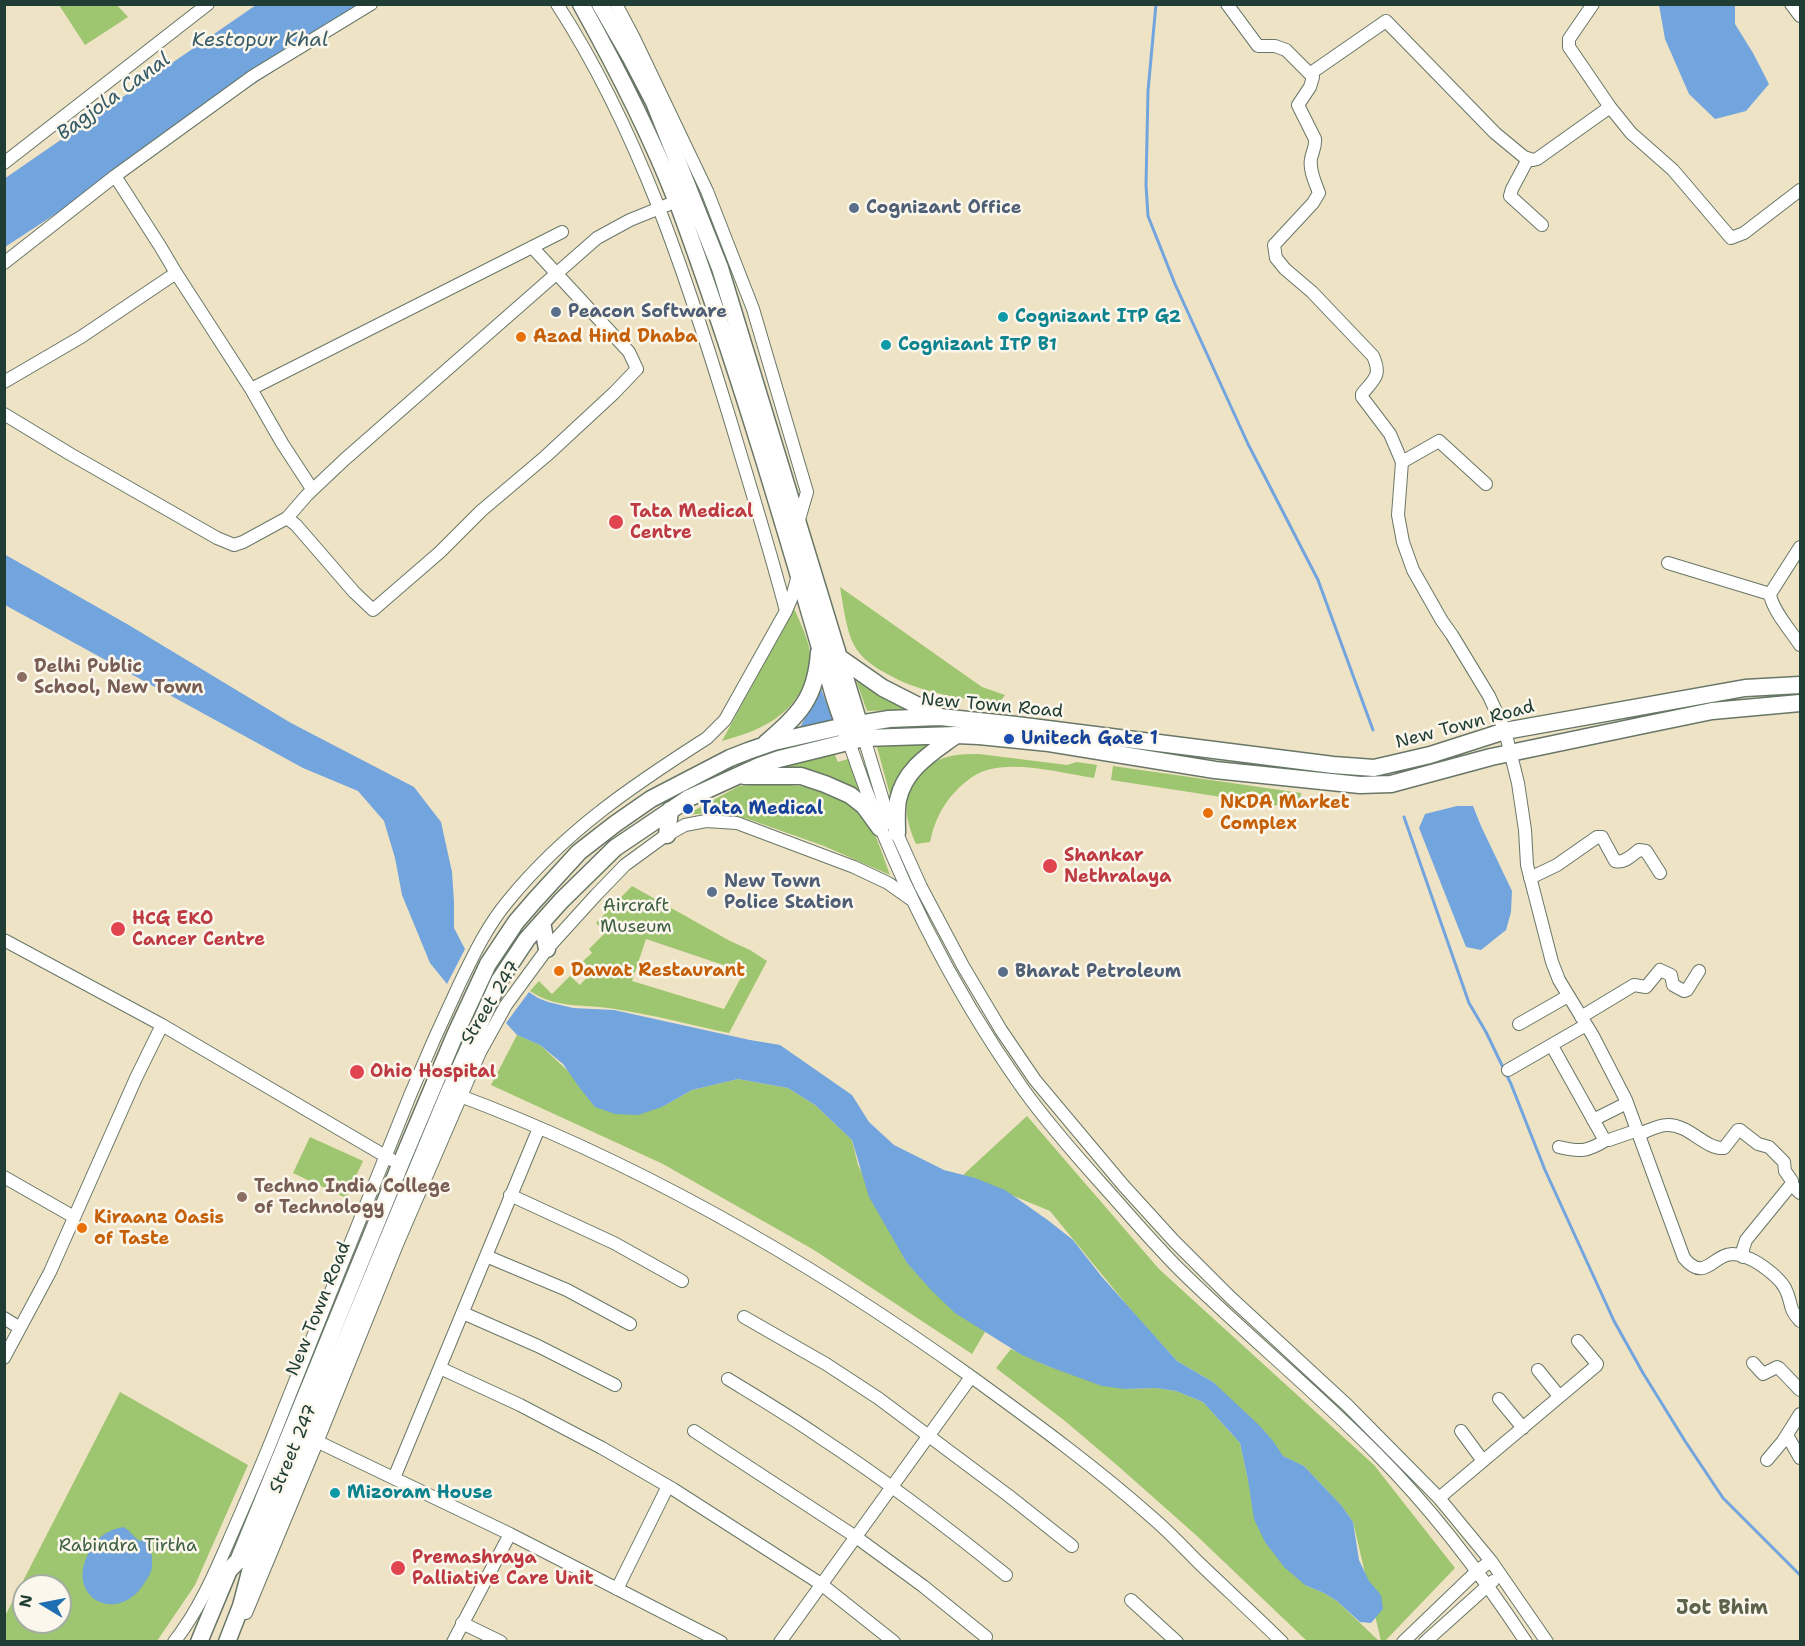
<!DOCTYPE html>
<html>
<head>
<meta charset="utf-8">
<style>
	body { margin:0 }
	#map { position:relative; width:1805px; height:1646px; overflow:hidden; background:#efe3c5; font-family:"Shantell Sans",sans-serif }
	canvas { display:block }
	.frame { position:absolute; inset:0; border:6px solid #1f3d34; pointer-events:none }
	.north { position:absolute; left:12px; top:1574px; width:60px; height:60px; box-sizing:border-box; background:#fbf7ec; border:2px solid #a3ada2; border-radius:50%; rotate:280deg; font-size:16px; font-weight:700; line-height:24px; text-align:center; color:#1f3d34 }
	.north::after { content:''; display:block; margin:auto; width:21px; height:27px; background:#1f6fb2; clip-path:polygon(50% 0,100% 100%,50% 72%,0 100%) }
</style>
</head>
<body>
<div id="map">
<canvas width="1805" height="1646"></canvas>
<div class="frame"></div>
<div class="north">N</div>
</div>
<script>
const context = document.querySelector('canvas').getContext('2d');
context.lineJoin = 'round';
function paint(path, color) { context.fillStyle = color; context.fill(path, 'evenodd'); }
function trace(path, color, width, dash) { context.strokeStyle = color; context.lineWidth = width; context.lineCap = dash ? 'butt' : 'round'; context.setLineDash(dash || []); context.stroke(path); }
function label(font, color, halo, rows, align = 'center') {
  context.font = font + ' "Shantell Sans",sans-serif'; context.lineWidth = 5; context.setLineDash([]); context.textBaseline = 'middle'; context.strokeStyle = halo; context.fillStyle = color; for (const [text, x, y, turn = 0] of rows) {
    context.save(); context.translate(x, y); context.rotate((+turn || 0) * Math.PI / 180); context.textAlign = isNaN(turn) ? turn : align; if (halo) context.strokeText(text, 0, 0); context.fillText(text, 0, 0); context.restore();
  }
}
paint(new Path2D(`
	M59,5h58l11,12 -43,28z
	M840,587l142,100 23,8 -6,8c-43,-5 -81,-10 -119,-33 -10,-6 -20,-14 -26,-25 -8,-15 -11,-41 -14,-58z
	M794,608c5,12 12,26 15,39 2,13 -1,25 -5,37 -14,34 -48,48 -82,57z
	M852,669l62,40 -47,2z
	M934,743c-24,17 -30,23 -41,51l-3,1 -13,-48z
	M834,753l4,9 10,-3 11,30 -1,4 -76,-24 1,-2z
	M979,754l88,11 10,-3 20,3 -3,13c-32,-5 -79,-18 -110,-7 -11,4 -22,13 -30,22 -13,14 -20,30 -24,49l-14,2c-12,-27 -15,-49 7,-72 8,-8 17,-14 28,-16 9,-2 19,-2 28,-2z
	M1113,766l188,27 -1,16 -189,-29z
	M763,784c40,0 86,5 108,43 8,15 13,32 19,48l-66,-29 -79,-28 -35,-5 -24,2 53,-29z
	M632,886l98,55 20,9 17,11 -38,72c-38,-8 -75,-18 -114,-24 -29,-5 -59,0 -85,-18l9,-10 13,13 18,-18 10,9 10,-11 -6,-5 3,-4 -4,-4 9,-8 -3,-4 17,-17 -10,-9zM646,939l98,33 -20,37 -92,-28z
	M517,1035l23,10 28,26 27,36h67l30,-17 46,-11 50,9 27,17 37,35 6,25 49,98 78,69 -13,22 -158,-104 -151,-86 -172,-79z
	M1027,1116l132,153 215,196 81,103 -70,73h-4l-28,-119 -12,-17 -37,-39 -21,-10 -47,-51 -23,-23 -36,-21 -46,-51 -81,-99 -87,-36z
	M310,1137l53,24 -17,37 -53,-25z
	M1011,1349l39,18 75,22 31,-1 20,3 27,11 37,41 8,37 57,105 19,8 13,8 42,40h-72l-110,-105 -79,-70 -53,-45 -69,-53z
	M120,1392l128,73 -53,120 -38,56h-152l-1,-23zM24,1586h36v36h-36z`), '#9ec56f');
paint(new Path2D(`
	M256,5h119l-370,242 -1,-68z
	M1659,5h76v19l18,29 16,31 -23,27 -31,8 -26,-25 -24,-55z
	M4,554l123,70 164,99 123,64 27,35 11,50 2,30v26l11,21 -18,35 -17,-21 -28,-68 -7,-37 -11,-37 -26,-30 -55,-23 -298,-163z
	M819,683l14,38 -35,10 16,-30z
	M1457,806h16l8,20 31,65 -1,21 -5,18 -25,20 -15,-3 -47,-119 6,-14z
	M529,992l9,6 10,4 25,6 41,2 136,30 30,5 72,50 17,27 25,23 50,25 31,8 30,12 44,31 24,19 29,37 75,84 36,21 47,44 13,15 10,15 21,10 37,39 12,17 6,38 10,21 12,14 2,14 -12,14 -11,-1 -23,-21 -13,-8 -19,-8 -21,-18 -19,-25 -11,-23 -6,-39 -8,-37 -37,-41 -27,-11 -20,-3 -31,1 -23,-3 -52,-19 -28,-12 -67,-42 -23,-22 -25,-28 -38,-66 -17,-57 -37,-35 -27,-17 -50,-9 -46,11 -30,17 -24,8 -23,-1 -20,-7 -16,-20 -16,-23 -23,-19 -23,-10 -11,-12z
	M124,1527c6,4 9,9 15,14l5,-1c7,4 8,13 8,21 1,8 -2,14 -7,21 -25,43 -80,18 -57,-28 8,-16 18,-24 36,-27z`), '#72a4de');
trace(new Path2D(`
	M1156,4l-8,87 -2,94 2,31 27,68 73,160 70,136 55,150
	M1404,817l65,186 17,29 25,52 34,86 69,151 29,52 42,68 38,57 77,77`), '#72a4de', 3);
const minor = new Path2D(`
	M557,4c82,127 129,271 173,415 19,64 39,127 56,192
	M616,4l18,34 73,153 46,118 54,183 -9,31
	M1227,4l31,42h17l11,4 27,27 -3,10 -12,18 17,34c1,8 -3,13 -4,20 -2,11 4,23 8,34l-6,10 -39,42 2,13 9,11 27,23 61,64c9,20 1,23 -11,38v3l28,37 12,28 -4,53 5,27 10,28 29,51 10,14 37,61 16,35 13,52 7,47 2,35 25,97 7,18 34,56 33,64 58,158c21,25 28,-3 48,-4 8,0 19,5 26,9 9,6 22,16 27,25 8,15 2,19 15,33
	M1593,4l-24,35v8l41,60 21,26 42,37 58,68 13,-5 56,-43
	M1791,4l9,12
	M1311,73l75,-52 109,112 29,24 9,3 4,-1 73,-52
	M1528,159l-16,30 -2,7 32,29
	M4,163l204,-159
	M115,176l45,70 16,27 75,116 31,54 30,46
	M4,263l111,-87 138,-100 118,-72
	M4,382l77,-45 95,-64
	M251,389l311,-157
	M4,414l66,40 147,84 17,7 9,-3 44,-24 20,-23 37,-35 253,-222 33,-18 47,-19 -2,-4
	M1402,462l37,-21 47,43
	M287,518l9,7 58,67 19,18 67,-58 41,-41 65,-55 68,-63 23,-24 -8,-17 -97,-105
	M1800,547l-30,47c2,16 22,38 30,51
	M1668,563l102,31
	M864,738l21,69 36,80 42,79 38,64 34,50 88,105 51,56 56,56 117,108 92,93 52,63 56,81
	M849,742c41,122 99,241 174,347 23,32 50,63 76,92 27,30 53,61 81,89 64,63 134,120 197,184 56,56 105,121 149,188
	M1530,878l27,-13 40,-28h5l13,24c9,3 17,-6 24,-11l7,1 14,22
	M4,940l158,85 230,135
	M1581,1017l53,-32 12,2 14,-17 11,5 2,10 11,6 3,-1 12,-19
	M1519,1024l49,-28
	M1552,1046l52,93 5,1 29,-10
	M1508,1070l78,-45
	M455,1094c186,69 358,169 518,284 62,45 125,91 182,142 15,13 29,28 43,42 28,27 57,53 84,80
	M1593,1120l34,-17
	M1639,1134c9,-3 19,-9 28,-9 22,-1 39,25 57,23l14,-18h2l18,14 11,3 15,15 1,9 7,10 -1,5
	M1559,1147c21,5 28,5 47,-7
	M4,1177l70,40
	M510,1195l104,48 68,38
	M486,1256l81,34 63,34
	M1743,1257v-8l3,-9 44,-54h3l7,7
	M463,1313l75,33 77,39
	M744,1317l82,47 52,34 131,98 63,50
	M4,1318l16,10
	M4,1358l46,-86 86,-194 26,-53
	M1753,1363l10,11 14,-7 2,1 21,22
	M440,1368l80,37 82,43 71,41 148,95 73,58
	M1538,1370l21,26
	M728,1379c31,19 63,38 93,59 64,42 126,89 185,137
	M1499,1399l24,29
	M694,1431l162,106 67,49 63,51
	M1461,1431l22,30
	M1787,1435l13,23
	M310,1438l200,96 211,108
	M1767,1460l16,-19 17,-27
	M394,1478l145,-350
	M1439,1498l157,-132 1,-2 -19,-23
	M617,1589l51,-103
	M1131,1600l46,42
	M246,1613l74,-178 78,-193 82,-190 26,-47 41,-56 49,-54 29,-30 37,-27 23,-13 21,-4 31,2 117,44 34,16 24,17
	M462,1623l39,19
	M174,1642c25,-32 40,-67 56,-104 18,-41 36,-83 52,-124 43,-107 85,-214 129,-321 15,-36 31,-72 48,-108 14,-29 28,-59 49,-84 57,-70 124,-115 199,-163l18,-18 61,-109 6,-14 6,-22
	M453,1642l57,-108
	M780,1642l191,-265
	M1403,1642l74,-71 14,-10
	M1425,1642l68,-61`);
const major = new Path2D(`
	M581,4c35,63 68,127 94,193
	M600,4l31,54 23,44 66,166 142,465
	M677,201c60,162 109,329 157,495 4,13 9,26 13,39
	M840,658l43,30 57,29
	M766,743c33,-29 50,-44 53,-91
	M744,776h57l24,8 25,11 14,11 16,22
	M897,833c0,-11 -1,-23 1,-33 7,-32 34,-47 58,-65
	M667,835l3,-25
	M542,922l5,27
	M199,1642l30,-72 9,-9 163,-398 54,-128 33,-71 28,-42 19,-22 44,-48 36,-28 36,-25 79,-41 18,-7 26,-9 66,-15 49,-8 51,-2 76,8 317,40 41,3 56,-13 75,-24 28,-5 212,-38 55,-3
	M227,1642l14,-36 10,-38 198,-476 50,-111 28,-42 34,-38 54,-53 74,-50 70,-32 20,-7 85,-21 92,-3 23,1 70,7 166,27 145,15 31,-1 100,-27 153,-32 68,-14 88,-8`);
trace(minor, '#687767', 14);
trace(major, '#687767', 19);
trace(minor, '#fff', 12);
trace(major, '#fff', 16);
for (const [x, y, r, color] of [
	[854,208,6,"#5c6f8a"],
	[556,312,6,"#5c6f8a"],
	[1003,317,6,"#0f9aa8"],
	[521,337,6,"#e8710a"],
	[886,345,6,"#0f9aa8"],
	[616,522,8,"#e0444e"],
	[22,677,6,"#8d6e63"],
	[1009,739,6,"#1a4fb4"],
	[688,809,6,"#1a4fb4"],
	[1208,813,6,"#e8710a"],
	[1050,866,8,"#e0444e"],
	[712,892,6,"#5c6f8a"],
	[118,929,8,"#e0444e"],
	[559,971,6,"#e8710a"],
	[1003,972,6,"#5c6f8a"],
	[357,1072,8,"#e0444e"],
	[242,1197,6,"#8d6e63"],
	[82,1228,6,"#e8710a"],
	[335,1493,6,"#0f9aa8"],
	[398,1568,8,"#e0444e"]
]) { const dot = new Path2D(); dot.arc(x, y, r, 0, 2 * Math.PI); context.fillStyle = color; context.fill(dot); trace(dot, '#fbf7ec', 2); }
label('bold 18px', '#4e5e75', '#fbf7ec', [
	["Cognizant Office",866,208],
	["Peacon Software",568,312],
	["New Town",724,882],
	["Police Station",724,903],
	["Bharat Petroleum",1015,972]
], 'left');
label('bold 18px', '#0d838f', '#fbf7ec', [
	["Cognizant ITP G2",1015,317],
	["Cognizant ITP B1",898,345],
	["Mizoram House",347,1493]
], 'left');
label('bold 18px', '#c56008', '#fbf7ec', [
	["Azad Hind Dhaba",533,337],
	["NKDA Market",1220,803],
	["Complex",1220,824],
	["Dawat Restaurant",571,971],
	["Kiraanz Oasis",94,1218],
	["of Taste",94,1239]
], 'left');
label('bold 18px', '#be3a42', '#fbf7ec', [
	["Tata Medical",630,512],
	["Centre",630,533],
	["Shankar",1064,856],
	["Nethralaya",1064,877],
	["HCG EKO",132,919],
	["Cancer Centre",132,940],
	["Ohio Hospital",370,1072],
	["Premashraya",412,1558],
	["Palliative Care Unit",412,1579]
], 'left');
label('bold 18px', '#785e54', '#fbf7ec', [
	["Delhi Public",34,667],
	["School, New Town",34,688],
	["Techno India College",254,1187],
	["of Technology",254,1208]
], 'left');
label('18px', '#1f3d34', '#fbf7ec', [
	["New Town Road",992,706,5],
	["New Town Road",1465,725,-15],
	["Street 247",491,1003,-58],
	["New Town Road",319,1309,-68],
	["Street 247",294,1449,-67]
]);
label('bold 18px', '#164399', '#fbf7ec', [
	["Unitech Gate 1",1021,739],
	["Tata Medical",700,809]
], 'left');
label('18px', '#3f5f43', '#fbf7ec', [
	["Aircraft",636,906],
	["Museum",636,927],
	["Rabindra Tirtha",128,1546]
]);
label('italic 20px', '#385c67', '#fbf7ec', [
	["Kestopur Khal",260,41],
	["Bagjola Canal",114,97,-36]
]);
label('bold 20px', '#5d624a', '#fbf7ec', [
	["Jot Bhim",1722,1609]
]);
</script>
</body>
</html>
